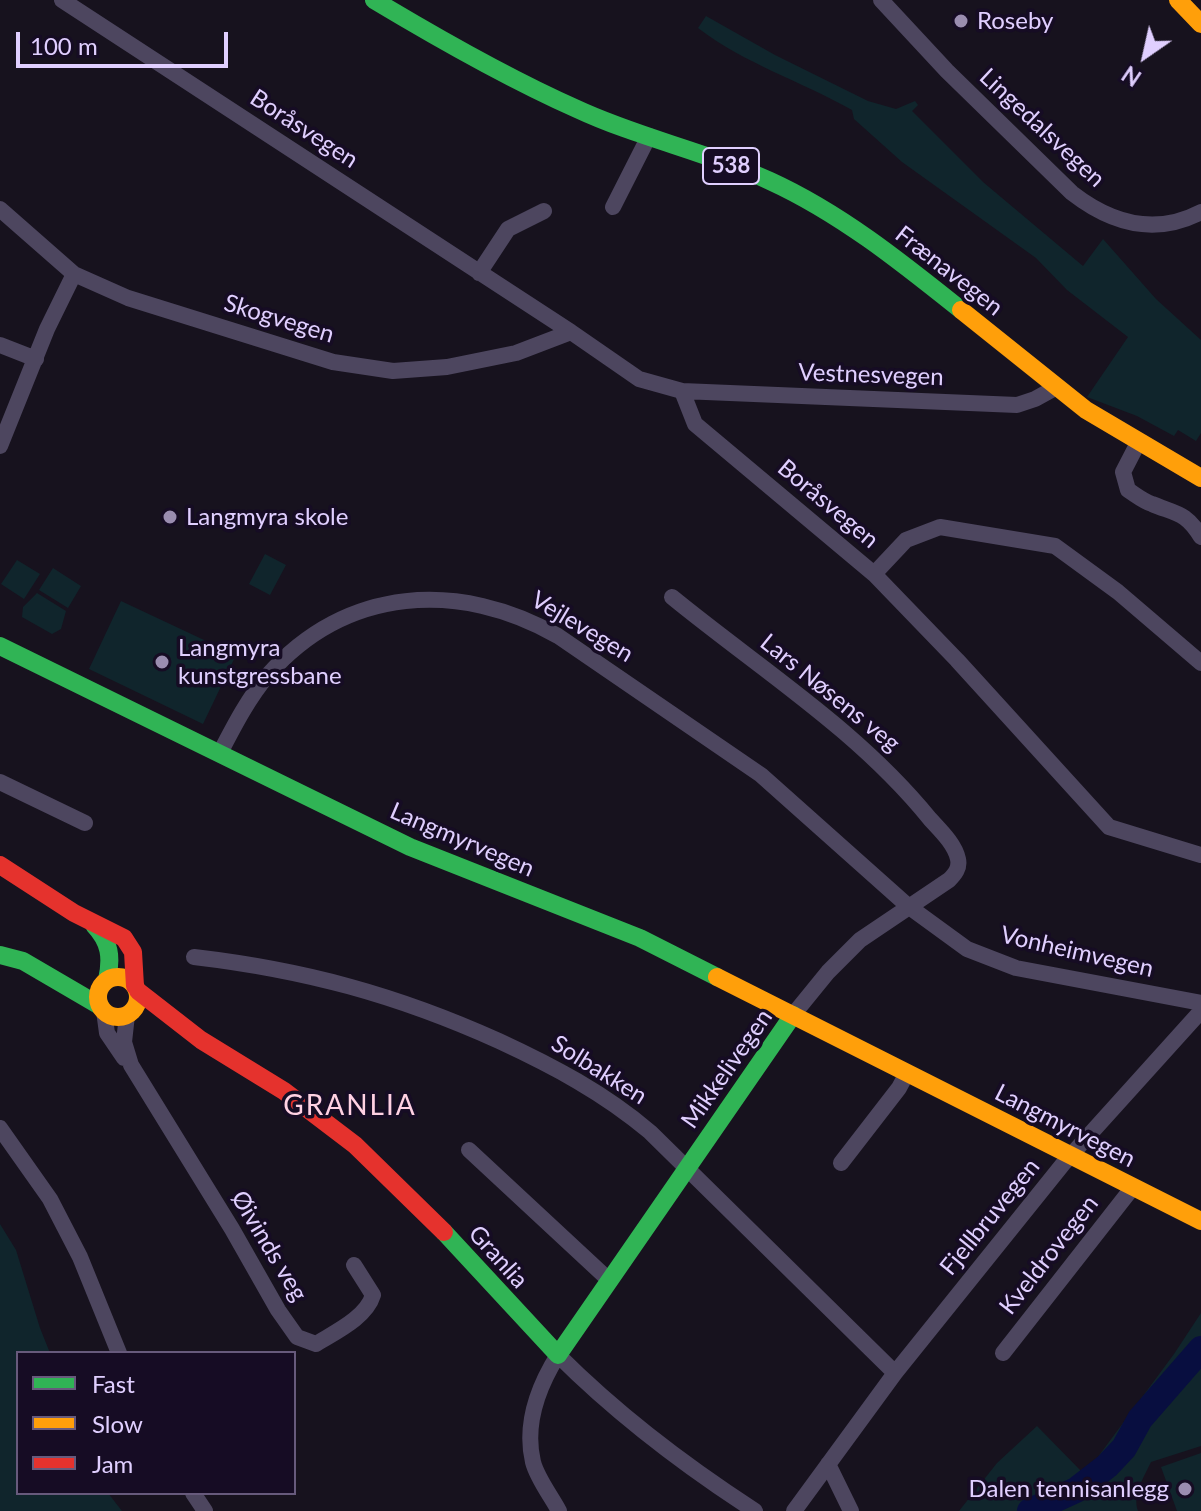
<!DOCTYPE html>
<html>
<head>
<meta charset="utf-8">
<style>
	body { margin:0 }
	#map { position:relative; width:1201px; height:1511px; overflow:hidden; background:#17121e; font-family:Lato,sans-serif }
	canvas { display:block }
	.legend { position:absolute; left:16px; top:1351px; width:280px; height:144px; box-sizing:border-box; background:#160c24; border:2px solid #675a7c; margin:0; padding:10px 14px; list-style:none; font-size:24px; color:#e0cfff }
	.legend li { display:flex; align-items:center; gap:16px; height:40px }
	.legend b { width:40px; border:2px solid #675a7c }
	.north { position:absolute; left:1105px; top:16px; width:80px; height:80px; -webkit-text-stroke:6px #160c24; paint-order:stroke; rotate:214deg; font-size:22px; font-weight:700; line-height:32px; text-align:center; color:#e0cfff }
	.north::after { content:''; display:block; margin:auto; width:28px; height:36px; background:#e0cfff; clip-path:polygon(50% 0,100% 100%,50% 72%,0 100%) }
	.scale { position:absolute; left:16px; top:32px; width:212px; height:36px; box-sizing:border-box; border:4px solid #e0cfff; border-top:0; padding-left:10px; font-size:24px; line-height:28px; white-space:nowrap; color:#e0cfff; -webkit-text-stroke:6px #160c24; paint-order:stroke }
</style>
</head>
<body>
<div id="map">
<canvas width="1201" height="1511"></canvas>
<ul class="legend">
<li><b style="height:10px;background:#30b455"></b>Fast</li>
<li><b style="height:10px;background:#ff9f0a"></b>Slow</li>
<li><b style="height:10px;background:#e5322d"></b>Jam</li>
</ul>
<div class="north">N</div>
<div class="scale">100 m</div>
</div>
<script>
const context = document.querySelector('canvas').getContext('2d');
context.lineJoin = 'round';
function paint(path, color) { context.fillStyle = color; context.fill(path, 'evenodd'); }
function trace(path, color, width, dash) { context.strokeStyle = color; context.lineWidth = width; context.lineCap = dash ? 'butt' : 'round'; context.setLineDash(dash || []); context.stroke(path); }
function label(font, color, halo, rows, align = 'center') {
  context.font = font + ' Lato,sans-serif'; context.lineWidth = 7; context.setLineDash([]); context.textBaseline = 'middle'; context.strokeStyle = halo; context.fillStyle = color; for (const [text, x, y, turn = 0] of rows) {
    context.save(); context.translate(x, y); context.rotate((+turn || 0) * Math.PI / 180); context.textAlign = isNaN(turn) ? turn : align; if (halo) context.strokeText(text, 0, 0); context.fillText(text, 0, 0); context.restore();
  }
}
paint(new Path2D(`
	M706,16l69,39 93,46 28,8 19,-8 3,4 -6,6 71,71 100,84 20,-27 53,60 45,41v93l-5,8 -18,-11 -4,6 -37,-20 -50,-19 41,-60 -61,-47 -31,-32 -134,-96 -48,-43 -2,-9c-51,-29 -107,-46 -154,-82z
	M265,554l21,11 -16,30 -21,-11z
	M17,560l23,14 -16,25 -23,-15z
	M53,568l28,18 -13,22 -29,-18z
	M37,593l29,18 -5,18 -9,5 -30,-17 1,-10z
	M121,601l115,54 -33,69 -114,-55z
	M0,1224l16,26 24,78 10,25h-32v140h90l14,18h-122z
	M1201,1313v133l-50,16c-7,15 -19,33 -13,49h-179l38,-48 40,-37 45,46 7,-3 85,-115z
	M1201,1453v58h-24l-16,-44z`), '#10252c');
trace(new Path2D(`
	M1030,1511l46,-21 31,-24 17,-18 16,-29 61,-70`), '#080e40', 26);
trace(new Path2D(`
	M62,0l509,332 68,47 43,12 335,14 18,-6 20,-11
	M881,0l66,71 125,122c40,31 83,43 129,19
	M613,207l36,-71
	M0,209l74,65 54,24 205,64 60,9 54,-4 69,-14 55,-21
	M479,273l29,-44 36,-18
	M0,345l36,14
	M682,391l13,33 179,150 83,86 152,167 92,28
	M1138,443l-15,29 5,18c8,5 15,11 24,14 24,10 34,8 49,33
	M0,446l47,-117 27,-55
	M874,574l32,-34 34,-13 115,19 63,46 83,71
	M672,597c88,72 186,133 258,222 10,11 25,25 28,40 2,9 -3,15 -9,21l-89,60 -32,32 -35,43
	M220,753c14,-27 29,-56 48,-78 78,-89 192,-95 290,-39l203,139 147,131 59,43 49,19 185,35
	M0,782l85,41
	M194,957c111,13 203,38 305,84 54,25 105,52 151,91l245,241
	M104,1011l3,22 17,25
	M127,1015l-3,27 7,23 101,164 46,81 19,27 19,7c19,-12 50,-26 57,-49l-19,-30
	M0,1128l50,71 30,58 39,96
	M469,1150l141,131
	M841,1163l58,-75 8,-15
	M1003,1353l130,-166
	M828,1464l23,47
	M193,1493l12,18
	M559,1511c-8,-15 -22,-33 -26,-49 -9,-38 5,-75 25,-107 60,60 126,110 197,156
	M794,1511l101,-138 168,-209 138,-153`), '#4d465f', 16);
trace(new Path2D(`
	M374,0c65,39 133,78 203,109 62,29 131,43 193,72 70,32 131,81 191,129
	M0,646l410,201 230,91 77,39
	M94,925c16,17 18,32 13,55
	M0,955l23,6 77,45
	M444,1232l114,123 235,-340`), '#30b455', 18);
trace(new Path2D(`
	M1178,0l23,24
	M961,310l125,100 115,68
	M98 997a20 20 0 1 1 40 0a20 20 0 1 1-40 0Z
	M717,977l484,244`), '#ff9f0a', 18);
trace(new Path2D(`
	M0,865l74,48 50,25 9,14 2,34
	M138,991l63,49 83,51 71,54 89,87`), '#e5322d', 18);
for (const [x, y, r, color] of [
	[961,21,8,"#9a8db0"],
	[170,517,8,"#9a8db0"],
	[162,662,8,"#9a8db0"],
	[1185,1489,8,"#9a8db0"]
]) { const dot = new Path2D(); dot.arc(x, y, r, 0, 2 * Math.PI); context.fillStyle = color; context.fill(dot); trace(dot, '#160c24', 3); }
for (const [x, y, w] of [
	[731,166,56]
]) { const box = new Path2D(); box.roundRect(x - w / 2, y - 18, w, 36, 6); context.fillStyle = '#160c24'; context.fill(box); trace(box, '#e0cfff', 2); }
label('bold 22px', '#e0cfff', null, [
	["538",731,166]
]);
label('24px', '#e0cfff', '#160c24', [
	["Roseby",977,21],
	["Langmyra skole",186,517],
	["Langmyra",178,648],
	["kunstgressbane",178,676],
	["Dalen tennisanlegg",1169,1489,"right"]
], 'left');
label('24px', '#e0cfff', '#160c24', [
	["Lingedalsvegen",1042,128,43],
	["Boråsvegen",304,129,33],
	["Frænavegen",949,271,38],
	["Skogvegen",279,319,17],
	["Vestnesvegen",871,375,2],
	["Boråsvegen",828,504,40],
	["Vejlevegen",582,627,31],
	["Lars Nøsens veg",830,693,39],
	["Langmyrvegen",462,840,23],
	["Vonheimvegen",1077,952,13],
	["Mikkelivegen",727,1069,-55],
	["Solbakken",599,1070,32],
	["Langmyrvegen",1065,1126,27],
	["Fjellbruvegen",990,1217,-51],
	["Øivinds veg",269,1246,59],
	["Kveldrovegen",1049,1255,-52],
	["Granlia",498,1257,48]
]);
context.letterSpacing = '2px';
label('28px', '#ffd1e3', '#160c24', [
	["GRANLIA",350,1106]
]);
context.letterSpacing = '0px';
</script>
</body>
</html>
